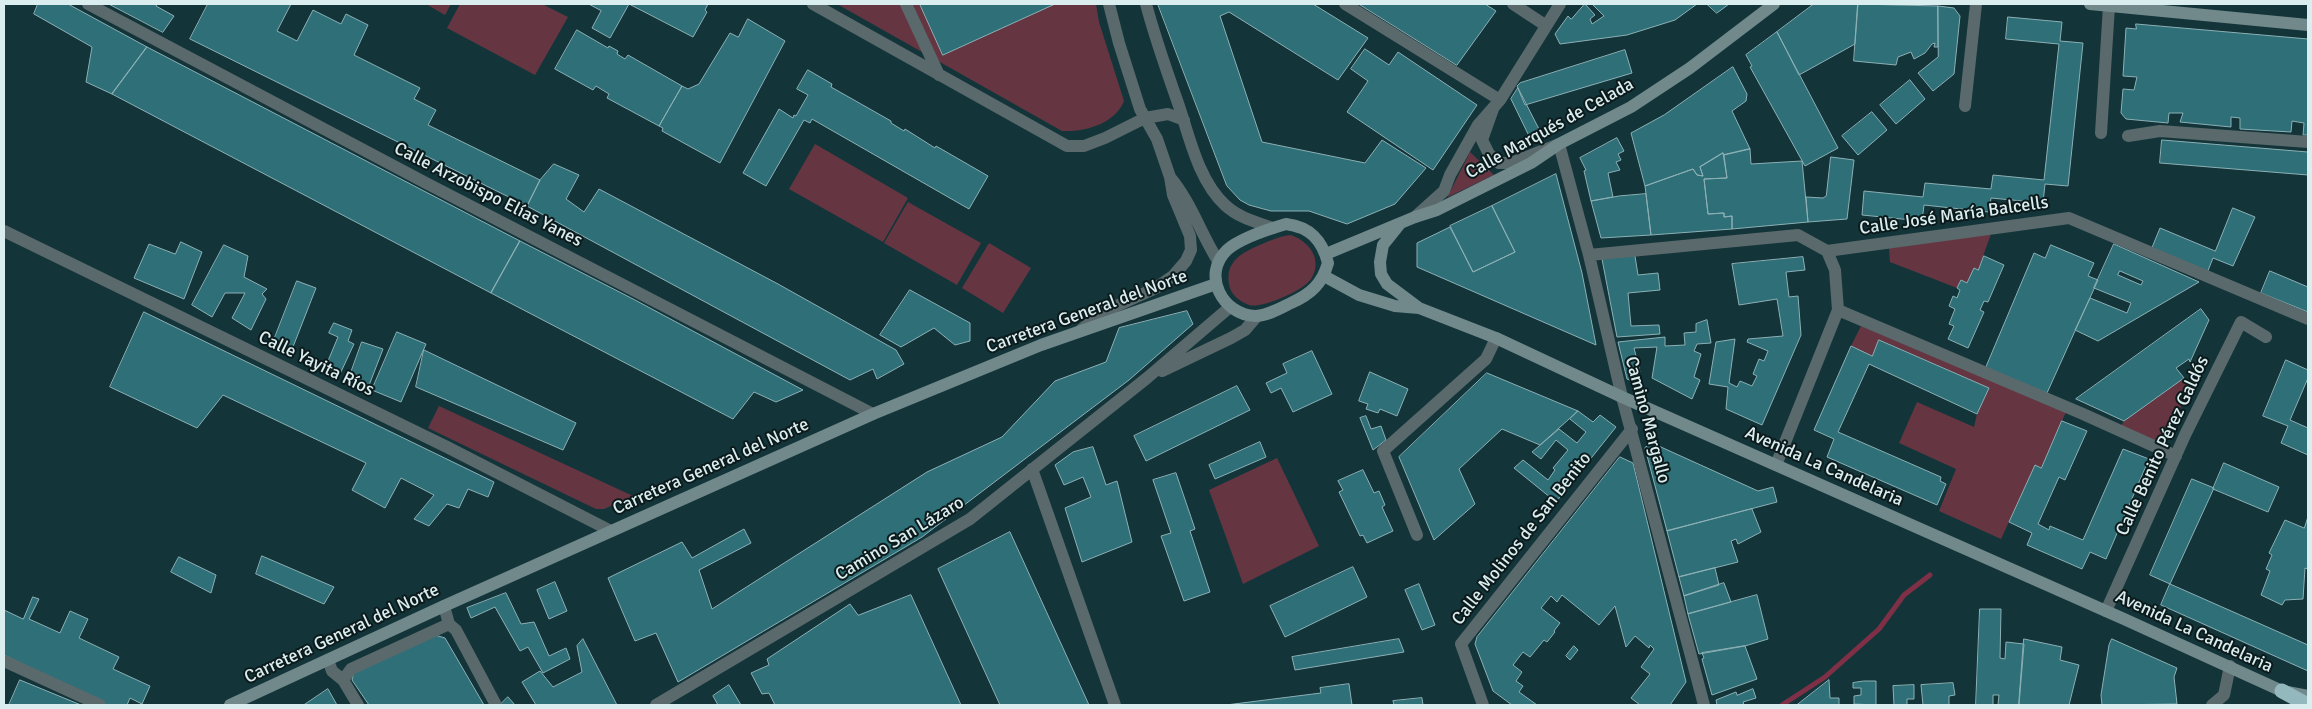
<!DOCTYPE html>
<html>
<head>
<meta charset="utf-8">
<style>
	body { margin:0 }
	#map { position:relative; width:2312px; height:709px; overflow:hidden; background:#13353a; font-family:Signika,sans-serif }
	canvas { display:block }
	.frame { position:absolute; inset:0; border:5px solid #daedef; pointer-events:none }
</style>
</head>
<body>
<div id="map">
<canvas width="2312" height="709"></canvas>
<div class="frame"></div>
</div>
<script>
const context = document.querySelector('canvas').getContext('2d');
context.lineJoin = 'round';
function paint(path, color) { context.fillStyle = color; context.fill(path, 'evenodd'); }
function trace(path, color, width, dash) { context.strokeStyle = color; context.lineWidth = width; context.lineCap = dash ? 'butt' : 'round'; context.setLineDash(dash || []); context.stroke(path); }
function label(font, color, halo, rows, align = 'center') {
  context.font = font + ' Signika,sans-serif'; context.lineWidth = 4; context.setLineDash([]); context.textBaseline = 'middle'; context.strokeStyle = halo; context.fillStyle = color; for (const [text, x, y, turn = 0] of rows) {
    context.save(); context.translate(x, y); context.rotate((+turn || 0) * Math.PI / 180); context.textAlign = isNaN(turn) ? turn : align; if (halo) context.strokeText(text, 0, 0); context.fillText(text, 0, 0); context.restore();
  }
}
paint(new Path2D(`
	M426,4h25l-6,11z
	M460,4h82l26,13 -33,58 -88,-47z
	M837,4h259l3,18 25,79c-9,23 -39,31 -62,30z
	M815,144l93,54 -25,44 -94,-53z
	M1470,152l24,23 -46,22v-1z
	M908,202l73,41 -24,42 -73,-42z
	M1991,234l-13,36 -4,-2 -7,15 -6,-2 -4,7 -67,-26 -1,-14z
	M1291,235c19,7 32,25 20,44 -8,12 -50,30 -62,26 -10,-4 -19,-11 -20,-21 -4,-24 15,-32 33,-40 10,-4 18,-8 29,-9z
	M989,243l42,25 -28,45 -41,-25z
	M1861,326l205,86 -25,56 -6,-2 -34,73 -62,-28 17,-42 -57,-26 18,-41 57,25 3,-13 12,-26 -109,-48 -8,16 -21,-10z
	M2184,378l6,8 -26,59 -43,-19 3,-5z
	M439,406l194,90 -29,13h-8l-168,-81z
	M1277,458l42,88 -76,38 -34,-94z`), '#653641');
trace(new Path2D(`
	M1782,705l43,-28 54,-48 25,-34 26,-20`), '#7f3046', 5);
const building = new Path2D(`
	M38,4h30l79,43 -35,47 -26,-12 6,-35 -58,-33z
	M109,4h48l-1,2 18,10 -11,16z
	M208,4h83l-14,27 20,10 16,-31 28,14 5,-10 22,11 -14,30 66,33 -6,11 22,11 -8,15 112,55 -13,26 -337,-167z
	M589,4h119l-3,6 2,2 -14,25 -64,-33 -19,34 -18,-10 9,-17z
	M920,4h135l-112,51z
	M1158,4h155l55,34 -30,42 -109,-68 -9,4 42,126 103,21 17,-23 44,28 -31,36 -48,20 -38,-13h-38l-22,-6 -9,-5 -13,-14z
	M1359,4h126l11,7 -39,54z
	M1585,4l10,11 -5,4 2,5 12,-8 -12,-12h105l-22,16 -48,15 -67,9 -5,-10 13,-18 3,3z
	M1707,4h22l-12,9z
	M1814,4h44l-3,40 -56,31 -22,-43z
	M1858,4l80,2v41h-4l1,-4 -3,1 -7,9 -11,6 -3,-7 -13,5 -2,8 -42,-4z
	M1938,6l16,2 6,8 -6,58 -21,17 -15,-18 20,-16z
	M2008,17l54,5 -2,19 23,2 -15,143 -23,-2 -2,19 -52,-5 -2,14 -65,-7 -2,16 -60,-6 2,-24 59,6 2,-14 66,6 2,-14 51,5 15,-136 -53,-5z
	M748,19l37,22 -65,122 -58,-32 1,-3 -4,-2 23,-40 6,3 11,-5 31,-51 8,4z
	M2136,24l172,15v96h-5l1,-12 -12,-2 -1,11 -51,-3v-11l-9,-1v10l-51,-5 3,-9h-14l-1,10 -42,-4 -5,-6 2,-24 11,1 3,-13 -14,-1 3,-48 10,1z
	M577,30l31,18 1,-2 9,5 -1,3 8,5 3,-4 54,31 -23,40 -52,-28 2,-4 -13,-8 -3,4 -38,-21z
	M1777,32l61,116 -33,18 -55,-99 2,-1 -6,-11z
	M147,47l373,194 -29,52 -379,-199z
	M1365,49l24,16 9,-13 79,53 -44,65 -86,-58 21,-31 -17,-12z
	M1625,50l7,23 -107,32 -8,-19 3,-3z
	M1733,67l14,27 -1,7 -14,10 18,38 -26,6 -1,-2 -23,14 3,9 -6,-1 -4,-6 -48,17 -14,-53 33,-18z
	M808,70l24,14 -1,3 60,34v2l13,8 1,-2 30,19 1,-2 52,30 -19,33 -157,-90 -2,4 -6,-3 -38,66 -23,-13 36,-64 14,9 1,-3 2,1 12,-21 -11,-6z
	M1910,80l15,19 -29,25 -16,-19z
	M1518,88l23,45 -11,5 -19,-39z
	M1872,112l15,18 -29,25 -16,-19z
	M1617,138l7,13 -6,3 3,6 -5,2 4,8 -12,3 5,24 -22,4 -7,-30 2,-1 -6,-12z
	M2162,140l146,12v23l-148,-12z
	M1750,149l1,15 51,-3 6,61 -76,7v-13l-8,1v-4l-16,1 -4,-35 23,-1 -3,-23z
	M1723,153l4,25 -23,1 4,35 16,-1v4l8,-1v13l-81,6 -6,-49 48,-17 4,6 6,1 -3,-9z
	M1831,157l23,3 -7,59 -39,3 -2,-25 17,1 3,-2z
	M554,164l25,11 -13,24 18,13 15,-23 179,95 118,66 8,14 -27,15 -4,-10 -23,11 -323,-174 13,-26z
	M1556,174l26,99 14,72 -179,-78v-24l33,-16 23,45 42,-20 -23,-46z
	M1646,194l5,41 -50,3 -10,-37 28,-5z
	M1492,206l23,46 -42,20 -23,-46z
	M2233,208l22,9 -22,49 -20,-8 -6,15 -56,-23 9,-22 55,23z
	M520,241l115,59 168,90 -27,12 -22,-10 -21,27 -242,-126z
	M181,242l21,10 -18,47 -50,-21 15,-34 26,10z
	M2114,244l85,38 -101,59 -23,-11 15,-32 37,15 4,-10 -37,-15zM2120,271l23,10 -2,4 -23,-10z
	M224,245l24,11 -4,21 23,12 -5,5 4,5 -15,31 -19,-12 13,-25h-20l-13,24 -20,-12z
	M2051,245l43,18 -6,13 10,4 -51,113 -62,-24 49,-116 11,5z
	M1635,256l3,19 20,-2 2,17 -32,3 3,33 28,-1 1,9 -43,3 -15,-78z
	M1984,256l20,9 -16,37 -4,-1 -4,9 4,2 -16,36 -20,-9 6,-13 -5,-2 6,-15 -6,-3 4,-10 4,2 3,-8 -3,-2 4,-8 6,3 7,-15 4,2z
	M1803,257l2,13 -19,2 3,25 9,-1 3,39 -39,90 -36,-16 2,-22 -19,-3 7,-42 19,-3 -6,44 8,4 3,-6 12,5 5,-10 -4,-2 6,-15 5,2 4,-10 -21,-9 1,-3 35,-3 -6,-37 -38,6 -7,-41z
	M2270,271l38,16v25l-47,-19z
	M297,281l19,7 -25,64 -19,-7z
	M910,290l60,33v18l-15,4 -21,-17 -33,19 -21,-12z
	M2201,309l8,11 -19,42 -1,-3 -13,9 8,10 -60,43 -48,-22z
	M1187,311l6,13 -64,56 -207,157 -244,145 -22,-49 -21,8 -27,-63 74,-36 10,16 52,-29 7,14 -52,27 13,39 215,-137 75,-35 53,-56 51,-19 13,-34z
	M144,312l350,170 -6,15 -20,-8 -9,19 -12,-4 -18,22 -15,-7 20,-24 -33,-17 -16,30 -33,-18 14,-27 -143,-68 -26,33 -87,-41z
	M1707,320l4,23 -14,1 -3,7 7,3 -7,23 6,3 -8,19 -40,-21 5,-31 -23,1 6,24 -4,1 2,6 -6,2 -5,-2 -9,-37 47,-5v9l20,-1 -1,-12 12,-1v-8z
	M334,323l18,7 -4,11 6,3 -14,30 -15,-6 13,-31 -9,-4z
	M397,332l29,12 -25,58 -29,-12z
	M1879,340l110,48 -12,26 -108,-50 -31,68 103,45 -1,4 6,3 -9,21 -110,-48 7,-18 -20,-9 37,-84 21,10z
	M362,342l21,7 -15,39 -20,-7z
	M424,350l152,73 -13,27 -147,-63z
	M1312,351l20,43 -39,18 -12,-24 -10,5 -5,-10 21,-10 -4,-9z
	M2286,360l22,10v8l-18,42 18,8v27l-27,-12 7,-17 -25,-10z
	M1370,372l38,17 -11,27 -17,-7 -2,4 -12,-4 2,-5 -9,-3z
	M1487,373l91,38 -38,34 -38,-16 -43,40 16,35 -41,36 -35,-83z
	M1237,386l13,24 -104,51 -12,-25z
	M1578,411l15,11 7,-7 16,12 -60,75 -42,-34 9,-8 25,20 7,-10 -2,-2 15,-18 -12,-10 -15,19 -9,-7 27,-23 18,14 9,-11 -16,-13z
	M1366,416l5,13 10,-3 5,14 -13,10 -13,-32z
	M2062,421l25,10 -22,49 -6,-3 -21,47 11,6 1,-4 33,14 40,-91 26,10 -43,100 -16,-7 -8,17 -55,-24 5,-12 -23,-11 26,-57 6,3z
	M1260,442l6,15 -51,22 -6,-14z
	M1652,443l106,48 15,-4 4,15 -110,29 -22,-83z
	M1093,447l13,38 11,-4 15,61 -50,20 -17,-54 26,-11 -8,-20 -19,8 -9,-20 18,-13z
	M1620,457l13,6 53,219 -16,23h-30l-9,-7 19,-24 -9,-7 13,-18 -4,-4 -1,3 -14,-12 -9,11 -11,-41 -16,19 -37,-30 -5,7 -6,-6 -10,12 19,15 -6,8 1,1 -8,10 -3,-2 -14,17 -7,-5 -10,13 9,7 -6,9 7,5 -4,6 18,13h-25l-19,-14 -18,-47 2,-7z
	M2224,463l55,24 -11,25 -55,-23z
	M1363,470l11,23 5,-2 6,14 -3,2 11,24 -26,12 -4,-8 -3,1 -21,-44 4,-2 -5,-9z
	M1176,473l19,56 -5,2 20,61 -26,9 -23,-65 10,-3 -18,-53z
	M2192,479l22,9 -44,96 -20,-9z
	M1752,509l9,23 -23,12 -2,-5 -5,2 7,21 -59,15 -12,-46z
	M2308,517v52l-3,-1 -2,31 -18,1 -3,5 -21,-10 9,-24 -4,-2 6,-14 -3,-2 16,-33 19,8z
	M1010,532l79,173h-89l-62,-136z
	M262,556l72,31 -10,17 -68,-30z
	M179,557l37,18 -5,18 -40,-21z
	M1353,567l14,30 -82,40 -15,-31z
	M1715,568l4,17 -35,11 -5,-19z
	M555,582l12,29 -18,8 -12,-29z
	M1724,583l7,19 -43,12 -4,-18z
	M1419,584l16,41 -13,5 -17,-40z
	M2170,584l138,61v26l-147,-66z
	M506,593l15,31 13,-2 15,34 17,-8 4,11 -27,14 -15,-26 -8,4 -25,-44 -24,11 -4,-10z
	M911,595l50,110h-186l-6,-12 -7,1 -11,-21 18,-8 -2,-6 83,-55 8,11z
	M1757,595l11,44 -23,7 -46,8 -11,-40z
	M33,597l6,2 -10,20 31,14 10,-22 18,8 -9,19 40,19 -6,12 37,17 -8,18 -12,-6 -3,7h-21l-102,-50v-45l19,9z
	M1980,609h21l-1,49 5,1 1,-17 18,2 -5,61h-21l1,-10h-6v10h-17z
	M435,635l10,3 39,67h-115l-17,-25 2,-8z
	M583,639l34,66h-81l-14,-23 18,-11 13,16 29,-15 -5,-26z
	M1399,639l5,13 -109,18 -3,-13z
	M2024,639l38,8 -2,13 19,5 -10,40h-50z
	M2112,639l65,29 -3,9 3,27 -75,1 -1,-10 8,-50z
	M1574,646l4,4 -8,10 -4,-4z
	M1745,646l12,33 -45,16 -10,-36 2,-1 -2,-5z
	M20,680l61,25h-72z
	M1829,680l1,18h9v7h-42z
	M1864,681h12v24l-22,-1v-8l7,-1v-7h-8v-5z
	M1953,683l2,12 -6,1v9h-26l-2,-20z
	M1349,684l3,21h-126l95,-12 -1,-5z
	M729,685l12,20h-23l-5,-9z
	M1914,685v14h-7v6h-13l-1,-19z
	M328,689l9,16h-33z
	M1753,689l3,9 -13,4 1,3h-27l-1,-5 20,-8 1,3z
	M508,697l7,8h-15z
	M1422,698l1,7h-29l-1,-4z`);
paint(building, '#2e6f78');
trace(building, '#8cb0b5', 1);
trace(new Path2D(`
	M88,4l338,179 447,231
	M813,4l254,142h17l21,-8 40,-20 23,-4 16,6
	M906,4l33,71
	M1146,4c9,34 21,68 33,102 11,33 20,75 46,99 14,13 31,17 48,23
	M1345,4l155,96
	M1513,4l32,21
	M1965,106l11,-102
	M1493,109l-11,31 7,14 10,9h12l48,-19 30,111 33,142 82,308
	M2101,133l8,-127
	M2128,136l32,-5 148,11
	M1170,177c21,25 31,57 48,84
	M1415,217l29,-26 6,-16 28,-50 22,-25 60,-96
	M4,231l443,216 164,84
	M1589,255l209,-20 29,16 242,-33 239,101
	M1838,310l245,104 93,42
	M1081,330l22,-18 53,-24 17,-12 13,-15 5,-11 -1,-14 -17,-41 -3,-18 -13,-38 -17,-30 -21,-66 -10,-39
	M1162,371l69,-33 14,-8 12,-14
	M1776,465l62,-155 -3,-40 -8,-19
	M1032,469l83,236
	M1417,535l-34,-84 103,-92 10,-21
	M444,606l5,18 7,6 40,75
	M2106,611l79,-176 56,-113 25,15
	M328,660l4,11 11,9
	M4,661l96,44
	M358,705l-15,-25 8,-11 98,-45
	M656,705l314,-186 177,-141 83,-71
	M1483,705l-22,-61 171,-215
	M2212,705l12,-10 6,-29`), '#5a696b', 12);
trace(new Path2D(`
	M2090,4l218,21
	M1286,224c24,3 36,16 42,39 -6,21 -17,31 -37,40 -10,5 -24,13 -36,13 -32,-1 -54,-41 -28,-66 13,-12 42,-21 59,-26z
	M1399,225l-16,20 -3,17 1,12 6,10 32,24
	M1326,254l89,-37 22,-7 94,-47 28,-19 72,-37 59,-39 84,-64
	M1324,276l35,19 36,11 24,2 77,30 126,59 502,222 158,72 26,5
	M230,705l214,-99 429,-192 168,-69 175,-61`), '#72898c', 12);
trace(new Path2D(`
	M2282,691l26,14`), '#93b8bd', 15);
label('18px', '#daedef', '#0c1a1c', [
	["Calle Marqués de Celada",1550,129,-29],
	["Calle Arzobispo Elías Yanes",488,195,27],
	["Calle José María Balcells",1954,216,-8],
	["Carretera General del Norte",1087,312,-20],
	["Calle Yayita Ríos",316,364,26],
	["Camino Margallo",1647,420,75],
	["Calle Benito Pérez Galdós",2163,446,-65],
	["Carretera General del Norte",711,467,-24],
	["Avenida La Candelaria",1824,467,24],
	["Camino San Lázaro",900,539,-31],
	["Calle Molinos de San Benito",1522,539,-52],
	["Avenida La Candelaria",2194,632,25],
	["Carretera General del Norte",342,634,-25]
]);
</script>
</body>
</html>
